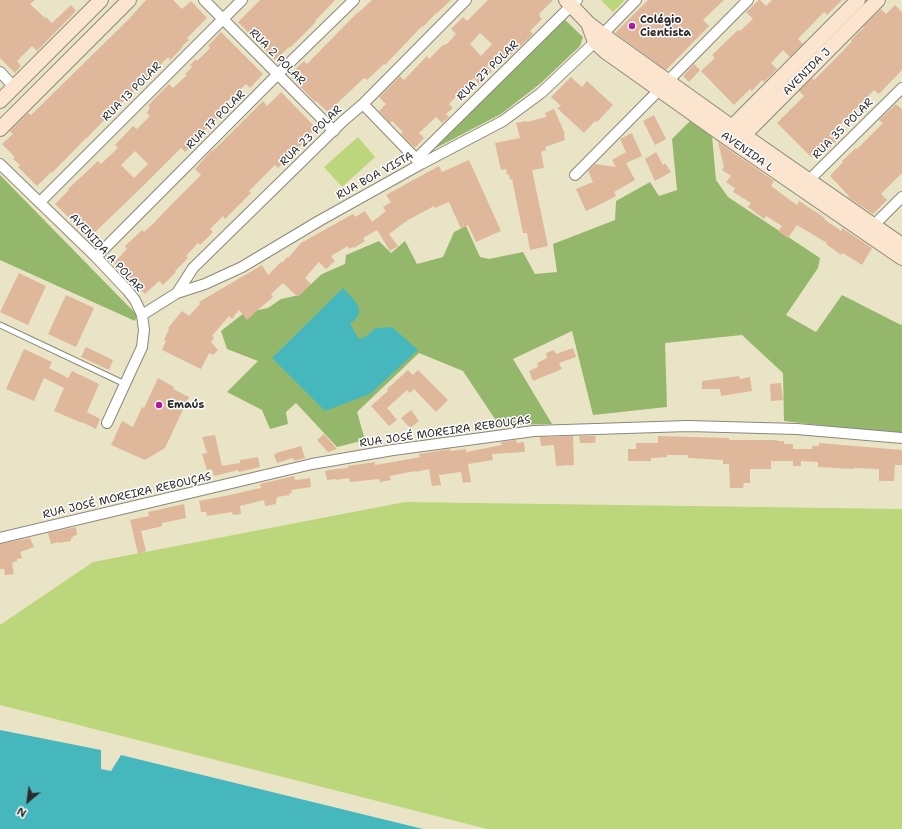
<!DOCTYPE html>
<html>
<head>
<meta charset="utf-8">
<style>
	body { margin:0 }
	#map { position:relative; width:902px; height:829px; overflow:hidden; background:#eae4c6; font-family:"Shantell Sans",sans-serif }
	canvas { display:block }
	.north { position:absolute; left:8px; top:781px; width:40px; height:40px; -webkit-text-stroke:3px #fff; paint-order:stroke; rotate:209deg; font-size:11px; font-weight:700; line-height:16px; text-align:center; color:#2b2b2b }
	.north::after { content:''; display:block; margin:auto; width:14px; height:18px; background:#2b2b2b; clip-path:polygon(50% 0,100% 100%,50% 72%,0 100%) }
</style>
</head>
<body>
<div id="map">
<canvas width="902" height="829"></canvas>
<div class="north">N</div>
</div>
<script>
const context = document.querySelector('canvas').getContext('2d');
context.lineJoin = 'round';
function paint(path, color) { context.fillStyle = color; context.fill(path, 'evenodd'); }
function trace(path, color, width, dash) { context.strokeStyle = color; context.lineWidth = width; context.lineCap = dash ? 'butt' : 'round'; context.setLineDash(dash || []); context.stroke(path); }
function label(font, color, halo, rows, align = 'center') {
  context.font = font + ' "Shantell Sans",sans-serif'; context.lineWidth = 3; context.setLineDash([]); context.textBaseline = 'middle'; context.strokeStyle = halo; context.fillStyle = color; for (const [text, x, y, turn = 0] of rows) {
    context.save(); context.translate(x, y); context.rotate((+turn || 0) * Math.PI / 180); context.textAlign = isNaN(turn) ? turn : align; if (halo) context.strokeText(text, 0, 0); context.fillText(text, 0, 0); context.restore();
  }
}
paint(new Path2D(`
	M601,0h24l-12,12z
	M358,137l17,20 -33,30 -18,-20z
	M405,502l497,7v320h-415l-487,-124v-80l93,-63z`), '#bcd67b');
paint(new Path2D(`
	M564,19l19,18 -3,9 -39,37 -40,31 -71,37z
	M690,121l22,15 4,44 12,17 92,61 -2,10 -32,47 30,17 26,-37 59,30 1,-1v111l-118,-14 -1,-48 -41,-38 -77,8 2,64 -74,8 -21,-84 -59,28 39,65 -53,1 -36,-54 -44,-18 -62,59 8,28 -28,7 -41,-44 -10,9 2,12 -18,5 -8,-19 -35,-18 31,-31 -31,-12 -6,-18 23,-18 24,-5 13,-9 18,-4 23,-21 23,-10 1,-9 33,-14 12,12 14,-12 12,23 26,-7 11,-25 12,-6 14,31 9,2 34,-7 12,22 22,-2 -4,-28 62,-24 1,-19 34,-19 9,14 18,-6 -5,-51z
	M0,175l137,140 -2,6 -135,-61z`), '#95b76b');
paint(new Path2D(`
	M343,288c7,8 21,18 14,29 -2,3 -5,5 -7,7l9,15 5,-1 12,-10 16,-1 26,23 -48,44 -45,17 -53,-53z
	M0,730l101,20v19l10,2 10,-16 302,74h-423z`), '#47b7be');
paint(new Path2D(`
	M0,0h35l-5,4 15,14 1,-1 6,6 19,-18 5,6 -39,40 -5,-5 -15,15 4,5 -6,7 -15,-15z
	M146,0h27l9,9 9,-8 16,17 -20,20 2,2 -7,6 1,1 -13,13 -2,-3 -13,13 -43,42 -25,26h-1l-34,35 -1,-1 -14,14 -19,-19 2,-2 -7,-6 2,-2 -13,-13 11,-10 -3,-3 18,-18 3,2 98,-96z
	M260,0h75l-20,21 1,1 -26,26 -1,-1 -14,13 -37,-38z
	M372,0h79l-15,14v-1l-13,14 -1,-1 -37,39 -1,-1 -17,16 -3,-2 -36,34 -12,-11 -1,1 -23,-24 4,-4 -3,-3 11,-10 3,3 51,-52v1z
	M488,0h65l-14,14 1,1 -1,1 3,3 -12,12 3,3 -26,25 -7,-7 -13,14 5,5 -13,13 -5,-6 -25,26 4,4 -7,6 3,3 -7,6 -6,-6 -17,16 5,5 -9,10 -14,-14 2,-2 -11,-11 -2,2 -11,-12 7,-7 -7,-7 21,-21 4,4 23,-24 2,3 13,-13 6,-3 8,-9 -5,-5 12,-12 4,4zM480,33l12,11 -11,12 -11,-12z
	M648,0h76l-21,20 6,6 -43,44 -51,-37z
	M759,0h1l6,6 6,-6h70l-15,15 -3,-3 -26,27 5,5 -13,13 -7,-7 -12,13 6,6 -13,13 -2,-2 -10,11 -2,-2 -16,16 -33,-34 14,-13 -3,-3 26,-25 2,1 13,-12 -7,-7z
	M895,5l7,7v58l-23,24 -5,-4 -44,45 6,6 -13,13 -4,-4 -7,7h-1l-34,-34 27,-27 -5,-5 13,-13 2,2 26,-26 12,-13 -1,-1 13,-13h-1l18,-18 5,5z
	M221,32l42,42 -13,14 -4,-4 -27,25 4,4 -26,25 1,1 -13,13 -4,-4 -39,39 -51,49h-3l-33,-32 14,-14 -1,-1 30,-28 3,3 17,-16 -3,-3 18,-19 4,3 13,-13 -3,-3 3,-6 -2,-1 8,-9 13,-13 4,4 14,-13 -2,-1 7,-7 -2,-2 6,-6 1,2 13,-13 -2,-2zM135,151l13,13 -14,14 -13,-13z
	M694,64l6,6 -11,12 -6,-6z
	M571,77l11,10 5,-6 26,24 -16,17 -2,-1 -11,12 -27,-25 4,-2 -10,-9z
	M281,92l35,36 -14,13 2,1 -26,26 -3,-3 -26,26 2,2 -26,26 -2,-3 -13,13 3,3 -13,13 -2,-2 -12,13 2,2 -13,13 1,1 -13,13 -4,-4 -14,13 -31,-31 13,-14 -2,-3 17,-16 2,2 10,-9 12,-13 35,-35 -6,-6 15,-17 6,-4 47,-47 4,5z
	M896,104l6,5v64l-21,21 6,6 -14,14 -25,-17 1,-1 -19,-20 13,-14 -1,-1 14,-13 1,1 26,-26 -4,-3z
	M554,109l11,25 -1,1 1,5 -20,7 1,3 -5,2 3,16 -12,2 16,76 -18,4 -3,-17h-4l-11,-54 -2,1 -1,-6 -2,1 -1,-6 -5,1 -6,-27 25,-5 -4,-15 10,-2 1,1 19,-5 -1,-4z
	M654,115l12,24 -11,6 -12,-24z
	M632,133l10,23 -16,7 9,17 -21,12 2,4 -13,7 -17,8 -10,-22 17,-7 -5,-11 7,-7 21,3 -4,-7 14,-8 -6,-13z
	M718,142l56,39 -3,5 19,14 7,5 2,-4 26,17 -1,1 17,12 1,-3 30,20 -10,17 -19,-12 -2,2 -15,-11 1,-1 -30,-18 -9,13 -9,-6 1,-1 -1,-1 3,-4 -16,-10 -2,3 -16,-12 3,-4 -18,-11 2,-4 -9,-6 5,-6 -9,-6 2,-3z
	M656,152l7,13 2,-2 6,9 -16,9 -10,-22z
	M469,160l32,71 -25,11 -8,-17 -7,4 -12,-27 -14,6 -1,-2 -26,14 -19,14 9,12 -8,5 -13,-21 -14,8 2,3 -11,7 -1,-1 -4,2 -1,-3 -17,10 4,5 -9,8 -7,-7 -14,16 6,6 -13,13 -15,-14 -12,11 2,3 -20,17v1l-6,5 -8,-10 -7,9 -3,-3 -17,20 2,2 -3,4 7,8 -5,5 -4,-2 -8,16 -39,-19 4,-9 -2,-1 5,-11 -1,-1 14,-17 7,5 11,-12 -1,-2 63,-37 6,10 13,-13 1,1 5,-6 1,1 13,-15 52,-29 2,3 10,-6 7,11 14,-11 -3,-4 8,-5 -5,-7 53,-29 3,6z
	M19,273l27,13 -18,39 -28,-13z
	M66,295l28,13 -18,39 -28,-13z
	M86,347l27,13 -4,10 -28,-13z
	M573,348l3,9 -17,6 3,6 -29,12 -4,-10 9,-4 -1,-4 10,-5 -1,-5 8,-3 2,4z
	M24,349l28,13 -3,6 19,10 4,-7 27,13 -12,28 13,7 -4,10 -14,-7v1l-28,-12 10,-23 -20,-10 -10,23 -28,-12z
	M408,370l5,5 5,-5 30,30 -12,12 -22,-23 -4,4 -3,-3 -20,18 10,12 -8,6 -18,-20 17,-15 -1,-2z
	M739,376l1,3 10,-2 2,14 -31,5 -1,-7h-18v-8z
	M158,378l16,9 -1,2 16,8 -24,51 -20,12 -34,-15 11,-24 11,6 9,-20 2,1z
	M781,383l2,17 -12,1 -1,-17z
	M411,410l8,11 -9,7 -9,-10z
	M324,434l13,15 -9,3 -11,-12z
	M215,435l7,31 18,-3v-3l18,-3 2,10 -21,5 -1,-2 -24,6 -2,-7 -5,1 -5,-16 5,-1 -5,-16z
	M573,436l1,29 -18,1 -2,-21 -13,1 -1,-9z
	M579,436h17l-1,7h-15z
	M658,436l71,2v2h48v1h7v3h9v5h19v-3h7v-3l83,7v15h-7l-1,16h-15v-12l-25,-1v1l-36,-2v-5l-17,-1v5h-8v-5h-22v8h-21v14h-6l-1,5h-13l-1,-24h-6v-4l-35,-2v-3h-21v2l-16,1v3h-23v-12h8v-6h22z
	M516,440l1,3 7,-1 1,10 -33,2 1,6 -25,4 3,18 -8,1 -2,-11 -22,3 2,10 -9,1 -3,-17 -14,3v-1l-25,5 1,4 -11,2 -1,-3 -29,3 -1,-4 -13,2v-1l-9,1 -2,-9h2v-1l21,-2v-2l27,-4v3l24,-4 21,-4 -1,-3 31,-5v2l16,-2v3l36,-7 -1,-3z
	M301,446l4,12 -11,3 -1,-3 -16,5 -3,-8 2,-1v-1z
	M294,476l1,4 15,-2 1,9 -20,3 1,3h-3l1,2 -13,2v2h-1v5l-11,2 -1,-6 -24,6 1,8 -8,1 -1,-3 -25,4 -1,-4h-5l-2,-11 31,-6 17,-4h-1l15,-3 -1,-4z
	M184,504l2,14 -24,5v3l-3,1 -18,4 5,20 -8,3 -8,-34 19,-4 -1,-4z
	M76,527l1,8 -4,1v1l-2,1v3l-12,2v-1l-8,2 -3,-11z
	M30,538l4,9 -14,5 2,6 -5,1v2l-5,2 2,11 -9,1 -1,-6h-4v-25z`), '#dfb79b');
const lane = new Path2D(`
	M0,325l125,59`);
const street = new Path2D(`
	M204,0l130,131
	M0,72l14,15
	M363,104l57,59
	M416,159l161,-159
	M0,164l96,93 32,34 7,9 7,15 2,15 -2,17 -35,76
	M575,175l173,-175
	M804,185l98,-97
	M40,202l202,-202
	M869,230l33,-33
	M96,257l182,-183 76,-74
	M177,293l16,-25 149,-146 21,-18 103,-104
	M142,315l35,-22 28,-9 37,-17 77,-46 102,-57 82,-43 38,-28 54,-51 41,-42
	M0,538l312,-74 81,-14 141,-19 154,-5 109,3 105,9`);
const secondary = new Path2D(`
	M566,0l22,23 25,19 119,85 170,118
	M588,23l7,19 11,10 117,83 179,123
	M0,101l101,-101
	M0,129l129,-129
	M726,133l132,-133
	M737,142l141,-142`);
trace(lane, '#8a8878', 7);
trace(street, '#8a8878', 12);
trace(secondary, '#8a8878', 16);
trace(lane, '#fff', 5);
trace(street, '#fff', 10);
trace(secondary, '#fce5cf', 14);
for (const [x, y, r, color] of [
	[632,26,4,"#b5179e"],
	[159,405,4,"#b5179e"]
]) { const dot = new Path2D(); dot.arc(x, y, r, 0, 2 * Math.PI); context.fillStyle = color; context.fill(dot); trace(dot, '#fff', 1.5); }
label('bold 11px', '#2b2b2b', '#fff', [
	["Colégio",640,20],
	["Cientista",640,33],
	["Emaús",167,405]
], 'left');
label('11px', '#2b2b2b', '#fff', [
	["RUA 2 POLAR",277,57,45],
	["RUA 27 POLAR",488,71,-44],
	["AVENIDA J",807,72,-45],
	["RUA 13 POLAR",132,92,-45],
	["RUA 17 POLAR",216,120,-45],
	["RUA 35 POLAR",843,129,-45],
	["RUA 23 POLAR",311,136,-44],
	["AVENIDA L",747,152,35],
	["RUA BOA VISTA",375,176,-29],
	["AVENIDA A POLAR",106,253,47],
	["RUA JOSÉ MOREIRA REBOUÇAS",445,432,-8],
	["RUA JOSÉ MOREIRA REBOUÇAS",127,496,-13]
]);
</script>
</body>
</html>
